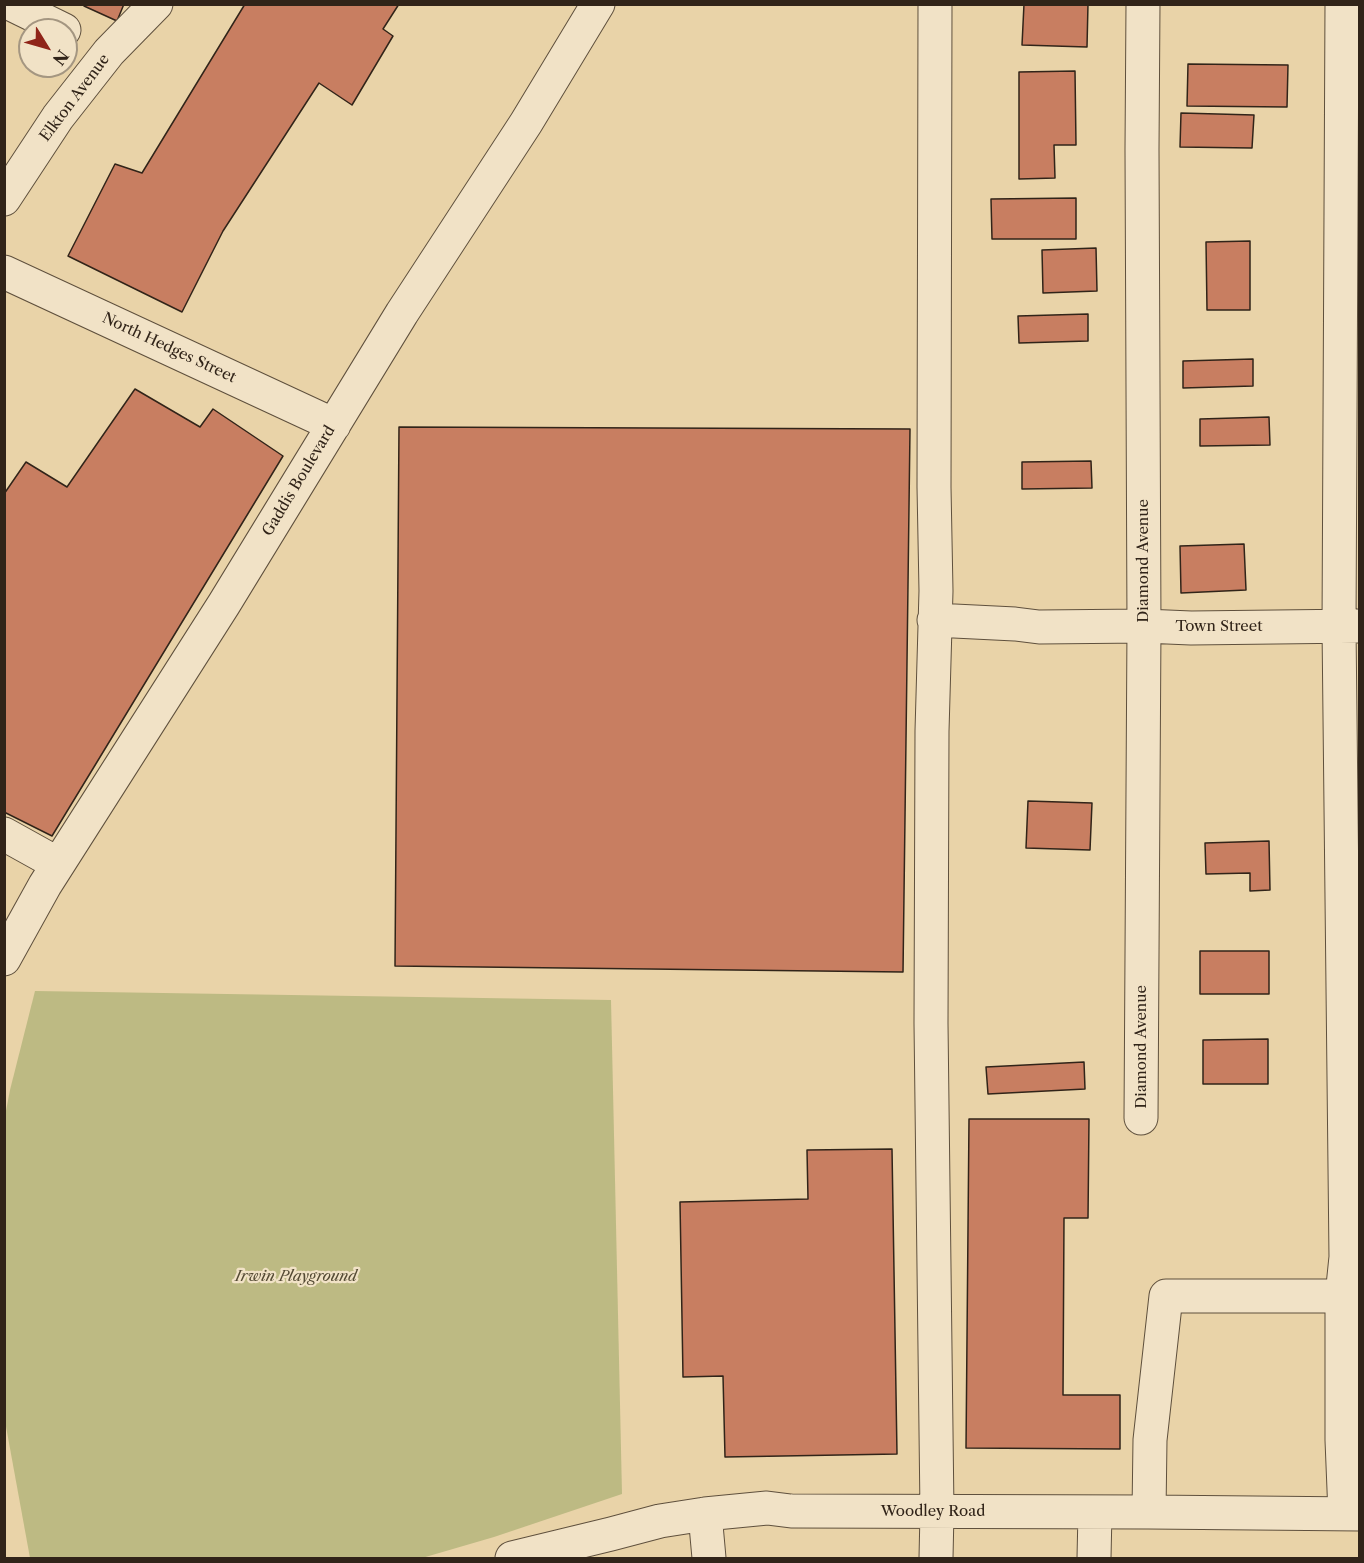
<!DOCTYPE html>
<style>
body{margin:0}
#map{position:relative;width:1364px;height:1563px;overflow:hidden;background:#e9d3a8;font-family:"Libre Caslon Text",serif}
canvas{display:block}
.frame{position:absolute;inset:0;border:6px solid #312419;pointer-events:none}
.north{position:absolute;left:18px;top:18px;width:60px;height:60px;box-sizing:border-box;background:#f1e2c6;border:2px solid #a49681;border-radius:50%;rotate:127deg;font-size:16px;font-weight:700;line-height:24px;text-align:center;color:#312419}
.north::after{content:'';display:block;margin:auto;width:21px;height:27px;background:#8f2418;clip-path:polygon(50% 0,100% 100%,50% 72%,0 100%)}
</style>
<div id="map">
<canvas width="1364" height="1563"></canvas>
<div class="frame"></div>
<div class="north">N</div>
</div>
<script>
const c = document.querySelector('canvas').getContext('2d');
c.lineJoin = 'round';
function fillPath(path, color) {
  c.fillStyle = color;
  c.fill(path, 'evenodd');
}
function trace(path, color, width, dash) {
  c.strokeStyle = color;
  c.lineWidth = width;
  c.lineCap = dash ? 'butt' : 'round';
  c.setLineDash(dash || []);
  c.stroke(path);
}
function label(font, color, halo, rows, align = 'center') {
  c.font = font + ' "Libre Caslon Text",serif';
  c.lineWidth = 4.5;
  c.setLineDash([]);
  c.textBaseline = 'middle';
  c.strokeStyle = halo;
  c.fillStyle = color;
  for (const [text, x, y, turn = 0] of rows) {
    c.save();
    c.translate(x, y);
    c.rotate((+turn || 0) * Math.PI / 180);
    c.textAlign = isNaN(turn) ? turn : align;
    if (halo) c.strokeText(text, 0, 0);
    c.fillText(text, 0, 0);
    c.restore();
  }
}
const green = new Path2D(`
 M35,991L611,1000L622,1494L494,1537L422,1558H30L5,1421L4,1121L10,1090Z`);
const building = new Path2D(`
 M85,4H124L117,21L84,6Z
 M245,4H399L383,29L393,36L352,105L319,83L223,231L182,312L68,256L115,164L142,173Z
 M1024,4H1088L1087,47L1022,45Z
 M1188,64L1288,65L1287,107L1187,106Z
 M1075,71L1076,145H1054L1055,178L1019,179V72Z
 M1181,113L1254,115L1252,148L1180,147Z
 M1076,198V239H992L991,199Z
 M1250,241V310H1207L1206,242Z
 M1096,248L1097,291L1043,293L1042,250Z
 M1088,314V341L1019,343L1018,316Z
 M1253,359V386L1183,388V361Z
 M135,389L200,427L213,409L283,456L52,836L4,812V494L26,462L67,487Z
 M1269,417L1270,445L1200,446V419Z
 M399,427L910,429L903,972L395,966Z
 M1091,461L1092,488L1022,489V462Z
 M1244,544L1246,590L1181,593L1180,546Z
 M1028,801L1092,803L1090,850L1026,848Z
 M1269,841L1270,890L1250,891V873L1206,874L1205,843Z
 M1200,951H1269V994H1200Z
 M1268,1039V1084H1203V1040Z
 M1084,1062L1085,1089L988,1094L986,1067Z
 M969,1119H1089L1088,1218H1064L1063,1395H1120V1449L966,1448Z
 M892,1149L897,1454L725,1457L723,1376L683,1377L680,1202L808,1199L807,1150Z`);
const minor = new Path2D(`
 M11,4L64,30
 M935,4L934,487L936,591L932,731L931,1023L937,1512L936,1558
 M1342,4L1339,627L1346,1257L1342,1296V1440L1345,1514
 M4,199L58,117L109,52L156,4
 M4,272L334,425
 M934,620L1015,624L1039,627L1144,626L1191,628L1360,626
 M4,834L58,864
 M4,959L45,885L224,604L402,313L526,123L598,4
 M1141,1118L1144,626L1142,149L1143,4
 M1149,1512L1150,1440L1166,1296H1360
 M705,1514L709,1558
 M512,1558L611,1534L660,1521L705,1514L767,1508L791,1511L1149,1512L1360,1514
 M1094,1558L1095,1512`);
const streetNames = [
 ["Elkton Avenue",75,98,-53],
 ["North Hedges Street",169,348,25],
 ["Gaddis Boulevard",299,481,-59],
 ["Diamond Avenue",1144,561,-90],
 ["Town Street",1219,627],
 ["Diamond Avenue",1142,1047,-90],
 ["Woodley Road",933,1512]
];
const parkNames = [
 ["Irwin Playground",296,1277]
];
fillPath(green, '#bdba83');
fillPath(building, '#c87e61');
trace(building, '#312419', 1.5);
trace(minor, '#5f503d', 35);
trace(minor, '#f1e2c6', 33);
label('15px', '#312419', '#f1e2c6', streetNames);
label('italic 15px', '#544a34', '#f1e2c6', parkNames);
</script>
